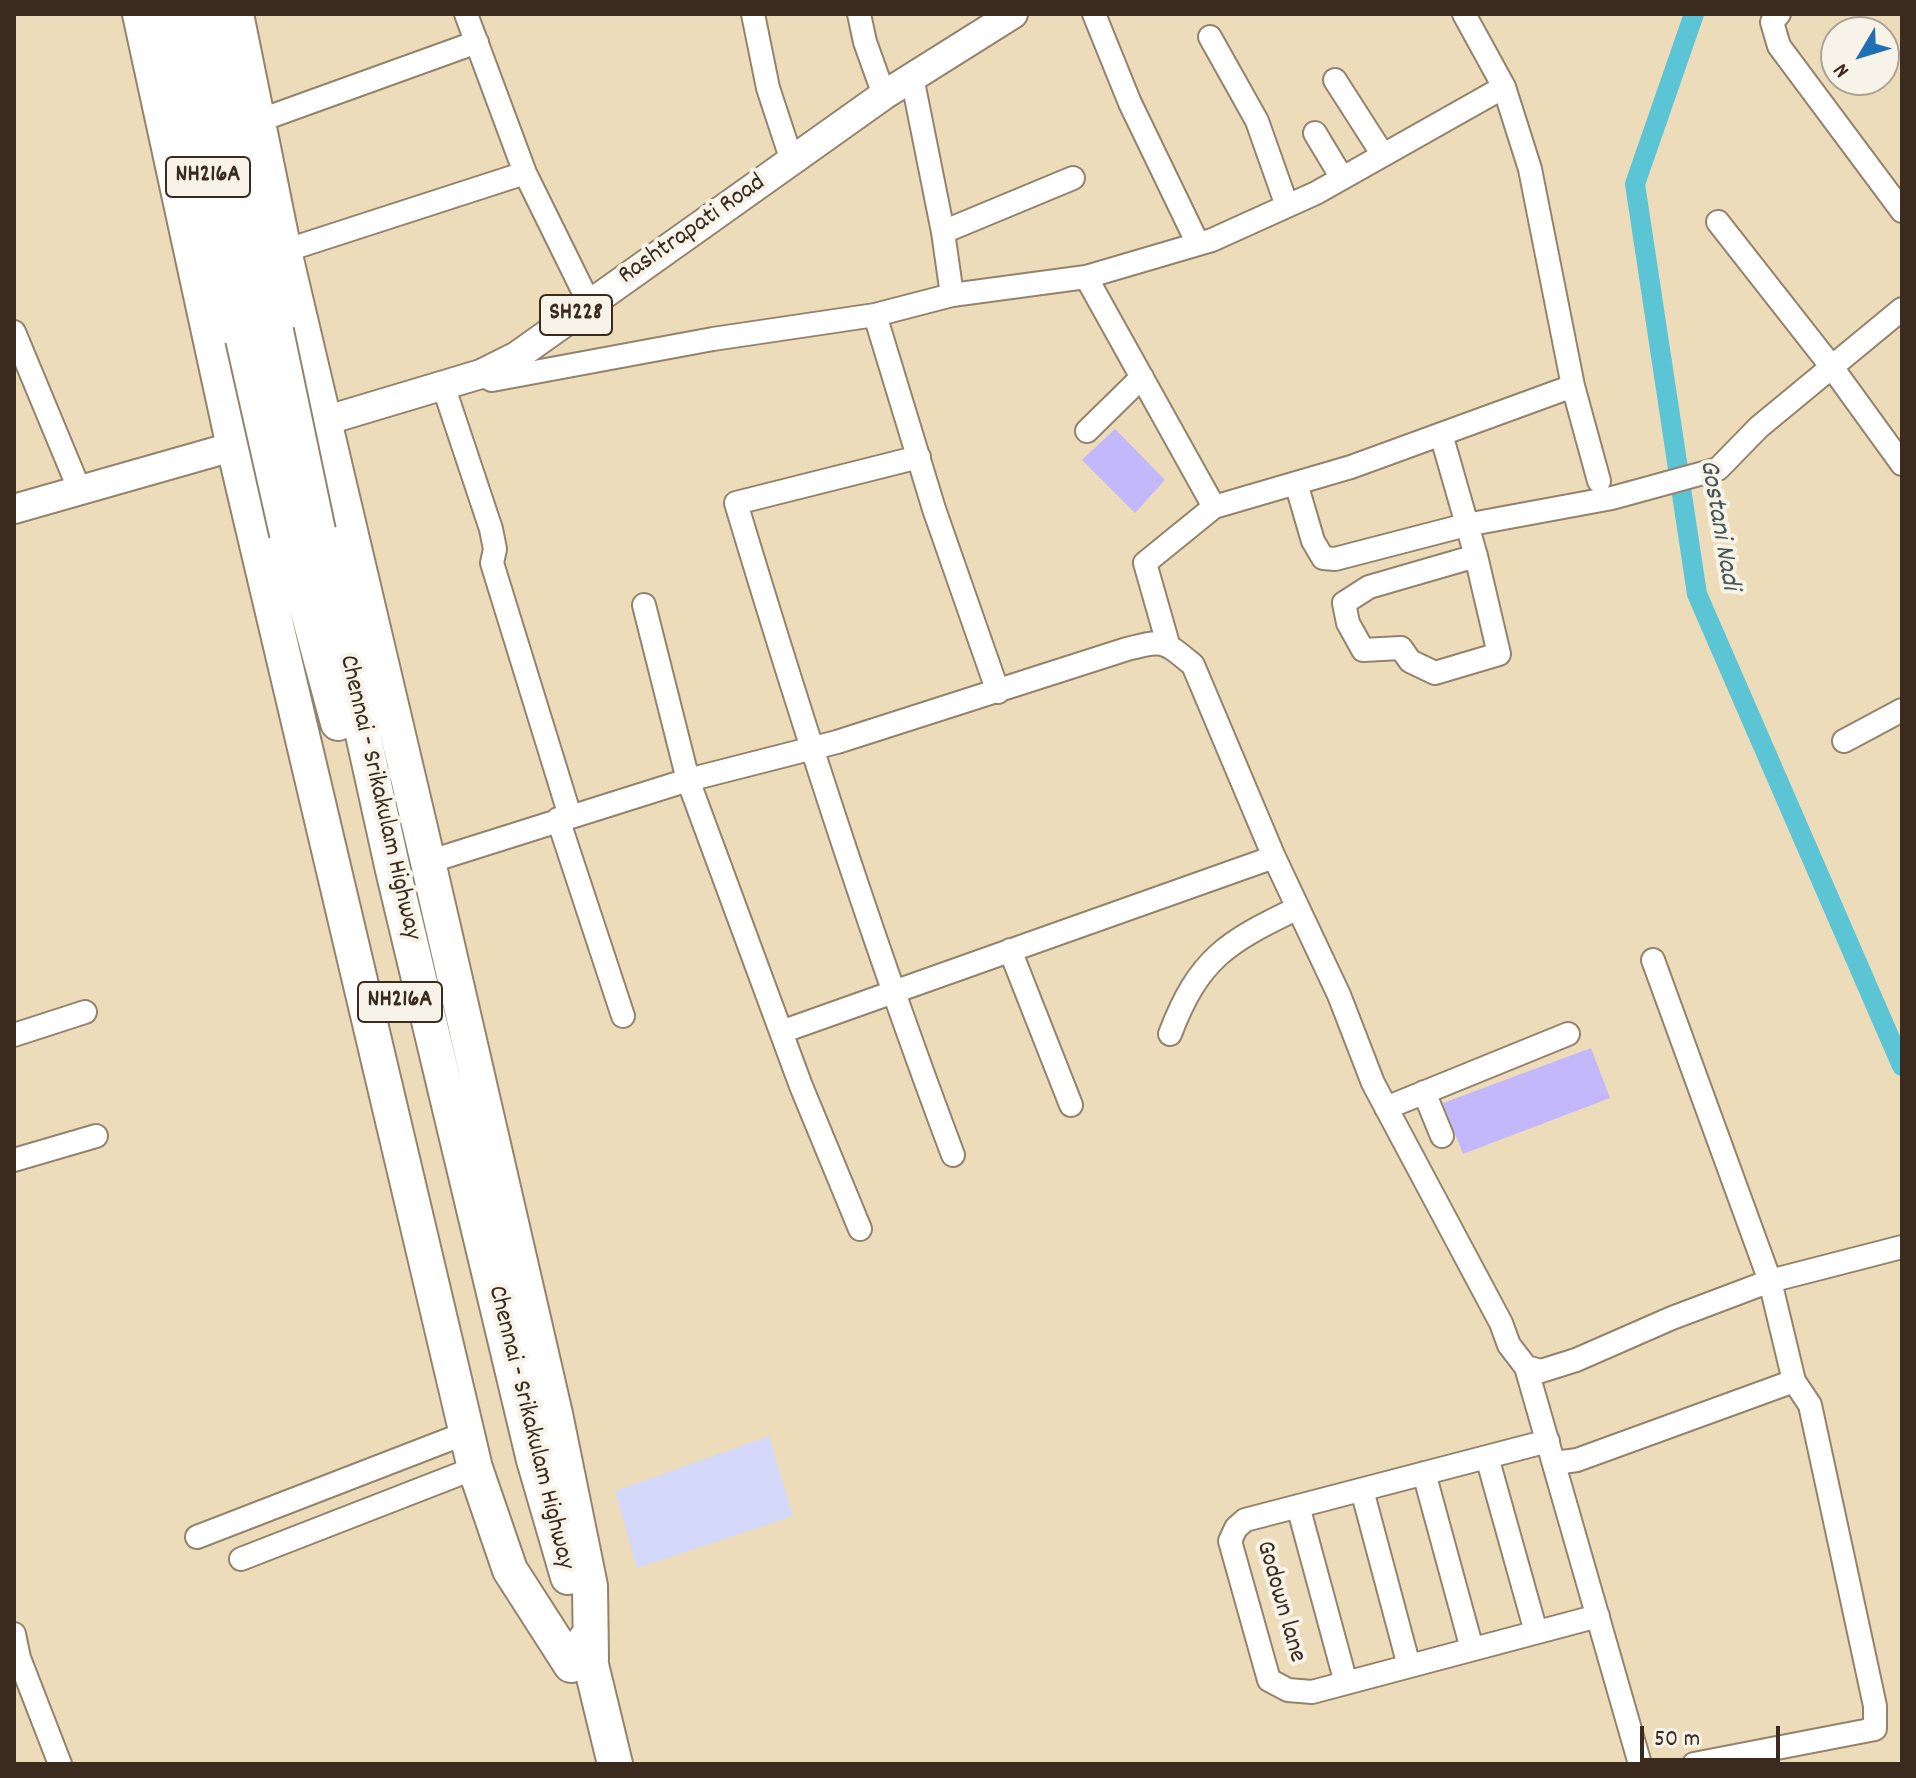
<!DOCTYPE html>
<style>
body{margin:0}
#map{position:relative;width:1916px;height:1778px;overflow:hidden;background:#eddcb9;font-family:Dekko,sans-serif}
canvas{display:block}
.frame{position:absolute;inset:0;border:16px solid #3b2a1e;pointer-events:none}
.north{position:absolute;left:1820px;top:16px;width:80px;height:80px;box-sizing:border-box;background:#f7f3e8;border:2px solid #aca397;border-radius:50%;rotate:232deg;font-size:22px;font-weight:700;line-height:32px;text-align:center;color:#3b2a1e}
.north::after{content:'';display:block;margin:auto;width:28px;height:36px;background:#1f6fb2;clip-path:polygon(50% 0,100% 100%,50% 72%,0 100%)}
.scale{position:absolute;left:1640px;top:1726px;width:140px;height:36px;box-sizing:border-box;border:4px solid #3b2a1e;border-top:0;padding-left:10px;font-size:24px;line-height:28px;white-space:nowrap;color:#3b2a1e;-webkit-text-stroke:6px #f7f3e8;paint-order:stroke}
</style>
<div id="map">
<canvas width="1916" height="1778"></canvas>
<div class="frame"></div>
<div class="north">N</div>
<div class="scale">50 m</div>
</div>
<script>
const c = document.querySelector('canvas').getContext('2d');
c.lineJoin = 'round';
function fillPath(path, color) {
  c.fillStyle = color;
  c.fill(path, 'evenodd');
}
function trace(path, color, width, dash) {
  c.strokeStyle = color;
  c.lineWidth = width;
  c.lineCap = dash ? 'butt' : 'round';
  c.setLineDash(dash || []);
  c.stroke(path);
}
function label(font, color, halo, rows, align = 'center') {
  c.font = font + ' Dekko,sans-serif';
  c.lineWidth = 8;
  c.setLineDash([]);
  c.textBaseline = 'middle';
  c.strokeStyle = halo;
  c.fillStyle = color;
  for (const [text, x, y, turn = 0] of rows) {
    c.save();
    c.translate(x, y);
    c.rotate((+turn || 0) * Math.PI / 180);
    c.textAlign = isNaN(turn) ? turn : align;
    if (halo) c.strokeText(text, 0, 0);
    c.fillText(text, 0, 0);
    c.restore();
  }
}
const built = new Path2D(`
 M769,1436L793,1516L637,1568L615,1491Z`);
const canal = new Path2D(`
 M1694,14L1635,184L1697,594L1902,1066`);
const building = new Path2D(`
 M1115,429L1165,480L1135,513L1082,460Z
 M1591,1048L1610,1098L1463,1154L1443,1103Z`);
const minor = new Path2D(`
 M466,14L525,173L590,305
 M753,14L768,88L792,161
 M859,14L865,42L884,95
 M1094,14L1130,103L1198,244
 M1464,14L1504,87L1530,169L1573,386L1599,481
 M1779,14L1772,22L1779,46L1902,211
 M1210,37L1257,121L1287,206
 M912,77L943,232L952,295
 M1335,80L1383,155
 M258,121L477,42
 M1315,133L1342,178
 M1718,222L1831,366L1902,464
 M943,232L1073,178
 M284,251L525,173
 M1086,277L1214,507
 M875,315L934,509L998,692
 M14,332L80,491
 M481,374L492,380L713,339L875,315L952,295L1086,277L1212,240L1316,193L1504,87
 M443,385L491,529L495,549L492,563L570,816
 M1087,431L1142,377
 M1441,434L1476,556L1499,654L1435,673L1410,661L1401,648L1363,650L1348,623L1344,603L1369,587L1476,556
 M919,457L736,503C802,723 872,940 953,1155
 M1296,483L1313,541L1323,558L1335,559L1466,525L1612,498L1718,469L1759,427L1902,309
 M644,605L688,780L801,1086L860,1229
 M1168,644L1145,563L1214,507L1351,467L1573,386
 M1844,741L1902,710
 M558,819L623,1016
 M428,862L688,780L837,742L1127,649C1164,639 1164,641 1193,665L1274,857L1339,995L1373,1083L1501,1323L1509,1345L1526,1367L1541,1371L1576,1360L1672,1318L1770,1281L1902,1247
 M1010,950L1071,1105
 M1653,960L1770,1281L1794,1381L1810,1405L1875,1706V1729L1694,1764
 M781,1032L1274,857
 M1170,1034C1199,958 1227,942 1298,908
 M14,1035L85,1012
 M1424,1092L1442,1136
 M1386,1108L1568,1034
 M14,1160L96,1136
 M1526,1367L1640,1764
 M1548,1441L1245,1520L1236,1528L1230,1541L1269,1680L1288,1690L1312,1692L1598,1616
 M1487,1457L1536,1632
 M1555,1463L1577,1460L1794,1381
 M1424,1473L1472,1649
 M1362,1490L1409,1666
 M1298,1506L1346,1683
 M197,1537L466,1433
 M241,1559L475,1468
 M14,1634L19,1658L60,1764`);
const major = new Path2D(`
 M304,427L481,374L517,356L884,95L1013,14
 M14,509L253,441`);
const highway = new Path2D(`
 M140,14L234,447L475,1468L510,1570L571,1665
 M173,14L243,339
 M203,14L276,331
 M236,14L284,251L428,862L555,1414L590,1586L591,1659
 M318,531L393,870L534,1460L568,1577
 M287,534L338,723
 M585,1640L615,1764`);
const highwayBridge = new Path2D(`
 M276,331L318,531
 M243,339L287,534`);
const shields = [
 [208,177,84],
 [576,315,72],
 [400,1002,84]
];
const shieldNames = [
 ["NH216A",208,177],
 ["SH228",576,315],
 ["NH216A",400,1002]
];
const streetNames = [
 ["Rashtrapati Road",693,231,-35],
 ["Chennai - Srikakulam Highway",378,798,77],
 ["Chennai - Srikakulam Highway",529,1428,76],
 ["Godown lane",1279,1602,74]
];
const waterNames = [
 ["Gostani Nadi",1717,525,80]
];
fillPath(built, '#d4d8f9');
trace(canal, '#5bc5d6', 20);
fillPath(building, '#c3b8fb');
trace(minor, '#94836c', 26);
trace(major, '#94836c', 32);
trace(highway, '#94836c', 38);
trace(minor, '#fff', 22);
trace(major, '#fff', 28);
trace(highway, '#fff', 34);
trace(highwayBridge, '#94836c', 38, []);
trace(highwayBridge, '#fff', 34);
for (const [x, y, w] of shields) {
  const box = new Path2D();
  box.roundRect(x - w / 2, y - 20, w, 40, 6);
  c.fillStyle = '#f7f3e8';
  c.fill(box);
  trace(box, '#3b2a1e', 2);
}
label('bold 24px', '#3b2a1e', null, shieldNames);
label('26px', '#3b2a1e', '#f7f3e8', streetNames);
label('italic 28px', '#455855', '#f7f3e8', waterNames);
</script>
